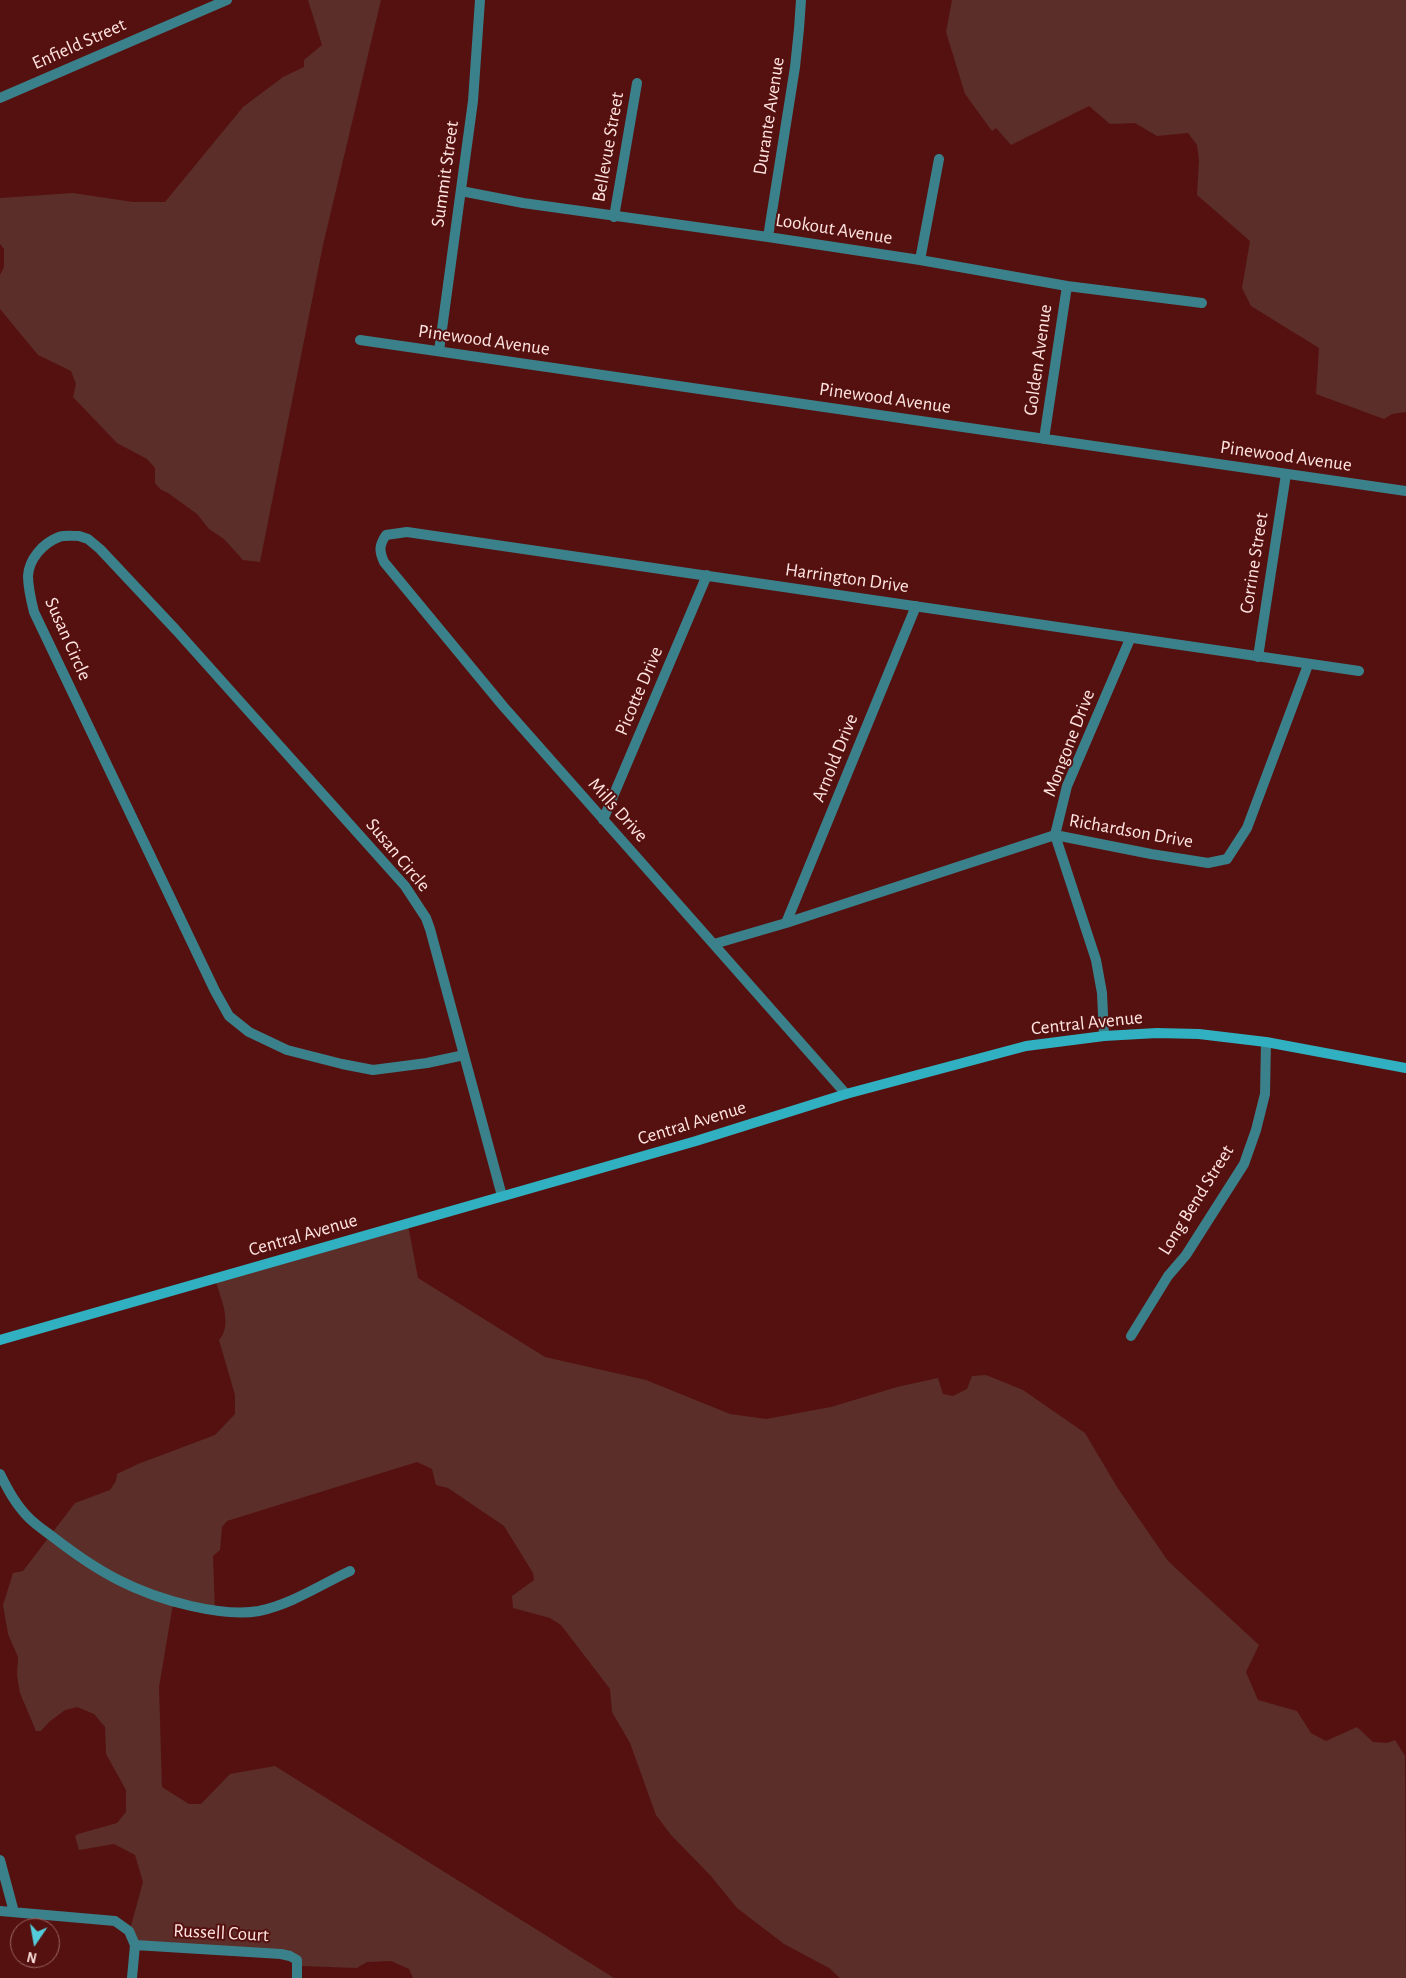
<!DOCTYPE html>
<style>
body{margin:0}
#map{position:relative;width:1406px;height:1978px;overflow:hidden;background:#55110f;font-family:"Alegreya Sans",sans-serif}
canvas{display:block}
.north{position:absolute;left:10px;top:1918px;width:50px;height:50px;box-sizing:border-box;background:#55110f;border:1px solid #996563;border-radius:50%;rotate:192deg;font-size:14px;font-weight:700;line-height:20px;text-align:center;color:#ffe4e1}
.north::after{content:'';display:block;margin:auto;width:18px;height:22px;background:#53cbda;clip-path:polygon(50% 0,100% 100%,50% 72%,0 100%)}
</style>
<div id="map">
<canvas width="1406" height="1978"></canvas>
<div class="north">N</div>
</div>
<script>
const c = document.querySelector('canvas').getContext('2d');
c.lineJoin = 'round';
function fillPath(path, color) {
  c.fillStyle = color;
  c.fill(path, 'evenodd');
}
function trace(path, color, width, dash) {
  c.strokeStyle = color;
  c.lineWidth = width;
  c.lineCap = dash ? 'butt' : 'round';
  c.setLineDash(dash || []);
  c.stroke(path);
}
function label(font, color, halo, rows, align = 'center') {
  c.font = font + ' "Alegreya Sans",sans-serif';
  c.lineWidth = 4;
  c.setLineDash([]);
  c.textBaseline = 'middle';
  c.strokeStyle = halo;
  c.fillStyle = color;
  for (const [text, x, y, turn = 0] of rows) {
    c.save();
    c.translate(x, y);
    c.rotate((+turn || 0) * Math.PI / 180);
    c.textAlign = isNaN(turn) ? turn : align;
    if (halo) c.strokeText(text, 0, 0);
    c.fillText(text, 0, 0);
    c.restore();
  }
}
const green = new Path2D(`
 M308,0H381L323,245L260,562L243,560L224,539L209,529L197,514L168,493L160,489L155,483V468L147,459L117,443L73,397L76,384L71,371L38,355L0,309V275L4,267V249L0,244V198L73,193L133,202H165L243,107L283,77L304,67V60L322,45Z
 M952,0H1406V412L1392,414L1384,419L1316,394L1319,348L1251,306L1242,288L1250,241L1197,195L1199,160L1197,145L1188,133L1157,136L1135,123L1110,124L1089,106L1011,145L996,128L992,131L965,94L946,32Z
 M408,1225L418,1278L545,1357L646,1380L730,1414L766,1419L831,1407L897,1387L938,1378L943,1394L953,1396L967,1389L972,1376L986,1375L1023,1390L1085,1433L1117,1487L1168,1561L1259,1645L1246,1672L1258,1700L1297,1711L1311,1733L1326,1741L1357,1727L1373,1742L1387,1743L1395,1740L1405,1756L1406,1978H840L829,1968L784,1944L737,1908L710,1875L671,1835L656,1815L630,1743L612,1712L610,1689L561,1625L550,1618L513,1608L512,1596L534,1580L533,1573L504,1526L448,1488L436,1485L432,1469L417,1462L227,1521L222,1527L220,1550L213,1556L215,1611L173,1604L159,1687L162,1787L189,1804H201L230,1774L275,1766L614,1978H413L409,1969L391,1961L367,1962L357,1968L300,1966L289,1957L134,1947L129,1933L143,1882L135,1855L114,1844L79,1850L75,1836L78,1834L117,1823L126,1812V1790L106,1754L105,1727L94,1714L77,1707L65,1710L49,1722L41,1731H36L20,1693L17,1675L18,1657L8,1634L3,1605L13,1573L23,1571L75,1503L110,1490L116,1481L117,1474L138,1464L215,1435L235,1414V1395L219,1340C233,1325 221,1299 216,1282Z`);
const service = new Path2D(`
 M0,1474C8,1490 16,1505 29,1518C36,1525 45,1531 53,1537C98,1572 135,1593 191,1606C213,1611 237,1615 259,1611C292,1604 320,1585 350,1571`);
const minor = new Path2D(`
 M0,98L227,0
 M461,191L523,203L768,237L920,260L1067,286L1202,303
 M614,217L637,83
 M768,237L795,67L799,29L801,0
 M920,260L939,159
 M360,340L1406,491
 M439,351L473,101L480,0
 M1044,439L1067,286
 M79,536L88,539L100,549L176,630L405,886L426,918L430,929L464,1055L427,1063L373,1070L342,1064L287,1050L249,1032L229,1016L215,991L34,612C31,600 28,588 28,576C29,559 43,543 59,537C65,535 72,536 79,536Z
 M1258,657L1286,474
 M603,820L707,575
 M786,923L916,606
 M714,944L786,923L1055,835L1151,854L1208,863L1227,859L1247,828L1308,665
 M1104,1036L1102,993L1096,960L1055,835L1067,786L1130,639
 M464,1055L502,1196
 M846,1094L503,706L384,562C379,551 379,545 386,535L407,532L1359,671
 M1131,1336L1168,1276L1186,1255L1244,1164L1256,1130L1265,1094L1266,1042
 M0,1860L14,1912
 M0,1911L115,1921L129,1931L135,1945
 M135,1945L281,1954L290,1956L297,1960V1978
 M132,1978L135,1945`);
const secondary = new Path2D(`
 M0,1340L696,1141L846,1094L1026,1046L1104,1036L1157,1033L1199,1034L1266,1042L1406,1068`);
const streetNames = [
 ["Enfield Street",79,44,-24],
 ["Durante Avenue",769,116,-81],
 ["Bellevue Street",608,147,-80],
 ["Summit Street",445,174,-82],
 ["Lookout Avenue",834,229,9],
 ["Pinewood Avenue",484,340,8],
 ["Golden Avenue",1038,360,-82],
 ["Pinewood Avenue",885,398,8],
 ["Pinewood Avenue",1286,456,8],
 ["Corrine Street",1254,563,-81],
 ["Harrington Drive",847,578,8],
 ["Susan Circle",68,639,66],
 ["Picotte Drive",639,691,-67],
 ["Mongone Drive",1069,743,-69],
 ["Arnold Drive",835,758,-68],
 ["Mills Drive",618,810,48],
 ["Richardson Drive",1131,831,10],
 ["Susan Circle",398,855,50],
 ["Central Avenue",1087,1023,-6],
 ["Central Avenue",692,1123,-17],
 ["Long Bend Street",1196,1200,-58],
 ["Central Avenue",303,1235,-16],
 ["Russell Court",221,1933,3]
];
fillPath(green, '#5b2e29');
trace(service, '#3b818b', 10);
trace(minor, '#3b818b', 10);
trace(secondary, '#30b0c0', 10);
label('19px', '#ffe4e1', '#55110f', streetNames);
</script>
